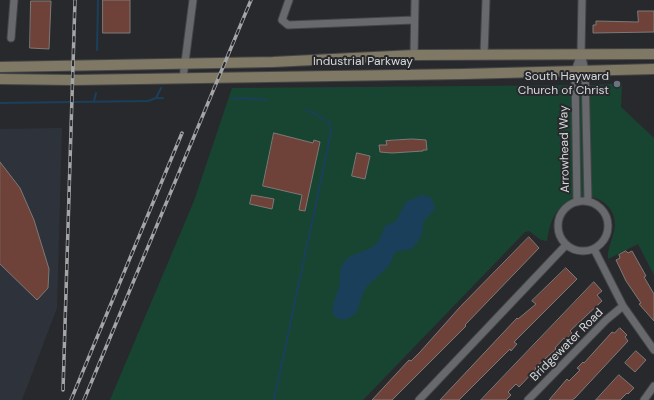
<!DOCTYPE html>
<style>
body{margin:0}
canvas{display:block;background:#28292c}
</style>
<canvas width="654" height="400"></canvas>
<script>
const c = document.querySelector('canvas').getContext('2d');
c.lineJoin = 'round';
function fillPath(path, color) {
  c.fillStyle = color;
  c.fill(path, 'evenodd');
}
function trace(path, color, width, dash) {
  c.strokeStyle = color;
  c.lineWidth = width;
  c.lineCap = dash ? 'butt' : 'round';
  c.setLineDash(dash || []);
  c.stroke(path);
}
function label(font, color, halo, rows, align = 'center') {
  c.font = font + ' "DM Sans",sans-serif';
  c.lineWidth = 4;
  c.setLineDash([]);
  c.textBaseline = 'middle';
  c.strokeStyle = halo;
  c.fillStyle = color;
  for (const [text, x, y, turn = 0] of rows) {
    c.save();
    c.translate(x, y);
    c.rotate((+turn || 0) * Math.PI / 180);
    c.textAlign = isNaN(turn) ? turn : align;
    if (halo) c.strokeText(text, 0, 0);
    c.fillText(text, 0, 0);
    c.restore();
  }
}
const built = new Path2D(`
 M62,128L57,308L22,400H0V129Z`);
const green = new Path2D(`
 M622,83L621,107L654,138V275L638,244L608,259C607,244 618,233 614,217C609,197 580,189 565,203C553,212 549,226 547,241L541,240L529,231L525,232L363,400H110L194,201L232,88L595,85Z`);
const water = new Path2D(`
 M422,195L432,198L435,209L423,222L422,234L417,243L411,249L395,252L389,266L365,288L356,313L347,319C323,322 336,298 339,287C341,278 338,268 345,261C353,251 369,253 377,243C381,238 382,232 385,226L396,221L406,202Z`);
const stream = new Path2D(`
 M97,50L98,0
 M157,98H163
 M232,99L243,98L266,100
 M94,101L96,93
 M0,103L148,101L156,98L161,88
 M274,400L331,133L329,122L306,109`);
const building = new Path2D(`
 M103,0H130V33H103Z
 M31,1H51L49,49L30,48Z
 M638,11H654V32L593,33V25H596V21L638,22Z
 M274,133L313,143L314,140L320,142L305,211L299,210L302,195L263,186Z
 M412,139L426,140L427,150H423V151L392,153L380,152L379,145H387L386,141Z
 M357,153L370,156L365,179L352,176Z
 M0,162L20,188L34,220L49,269L48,288L37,300L0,264Z
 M252,195L274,199L272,209L250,204Z
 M529,237L539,248L465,325L466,326L392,400H372L409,360L411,361L420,352L460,307Z
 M626,251L628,253L632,251L646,276L644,277L654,294V321L639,304L641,303L626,281L616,260L620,258L619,255Z
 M566,268L577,279L514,342L517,344L511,351L510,349L459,400H440L517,318L518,319L536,304L532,301Z
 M594,282L602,291L597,295L602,301L570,331L572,333L566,340L564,338L555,348L556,349L535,368L536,369L519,387L516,384L508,392L511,395L506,400H481Z
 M620,328L627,335L625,337L628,341L575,398L572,400H549L567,379L569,381L580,370L577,368L583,362L584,363L612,332L614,333Z
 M636,351L646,360L635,372L625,363Z
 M619,375L634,388L628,394L627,393L620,400H596Z`);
const minor = new Path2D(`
 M289,0L282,20L288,25L414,20
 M582,0L581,54L585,70L588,201
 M11,38L14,0
 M414,55L415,0
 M484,55L486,0
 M183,78L193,0
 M558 226a25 25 0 1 1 50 0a25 25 0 1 1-50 0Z
 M577,202L575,71L581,54
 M594,249L623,306L654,350
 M419,400L566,245
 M528,400L606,320L623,306
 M644,400L654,386`);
const secondary = new Path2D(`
 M0,67L273,62L414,55L654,54
 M0,79L73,80L463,74L654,69`);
const rail = new Path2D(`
 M63,390L75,0
 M71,400L182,133
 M84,400L251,0`);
const markers = [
 [617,84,4,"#6b7280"]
];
const streetNames = [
 ["Industrial Parkway",363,62],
 ["Arrowhead Way",565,149,-91],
 ["Bridgewater Road",567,345,-45]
];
const poiNames = [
 ["South Hayward",609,77],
 ["Church of Christ",609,91]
];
fillPath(built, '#2e323a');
fillPath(green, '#184531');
fillPath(water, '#1a3f5b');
trace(stream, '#1a3f5b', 2);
fillPath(building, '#6e4238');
trace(building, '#7d7978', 1);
trace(minor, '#444547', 9);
trace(secondary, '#444547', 12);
trace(minor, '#68696c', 7);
trace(secondary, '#7e7864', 10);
trace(rail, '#a4a5a7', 3.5);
trace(rail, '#28292c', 2, [6]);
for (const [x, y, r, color] of markers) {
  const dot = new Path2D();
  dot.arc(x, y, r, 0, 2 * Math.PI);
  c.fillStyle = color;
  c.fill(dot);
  trace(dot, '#28292c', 1.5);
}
label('12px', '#d7d8da', '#28292c', streetNames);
label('12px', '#d7d8da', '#28292c', poiNames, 'right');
</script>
